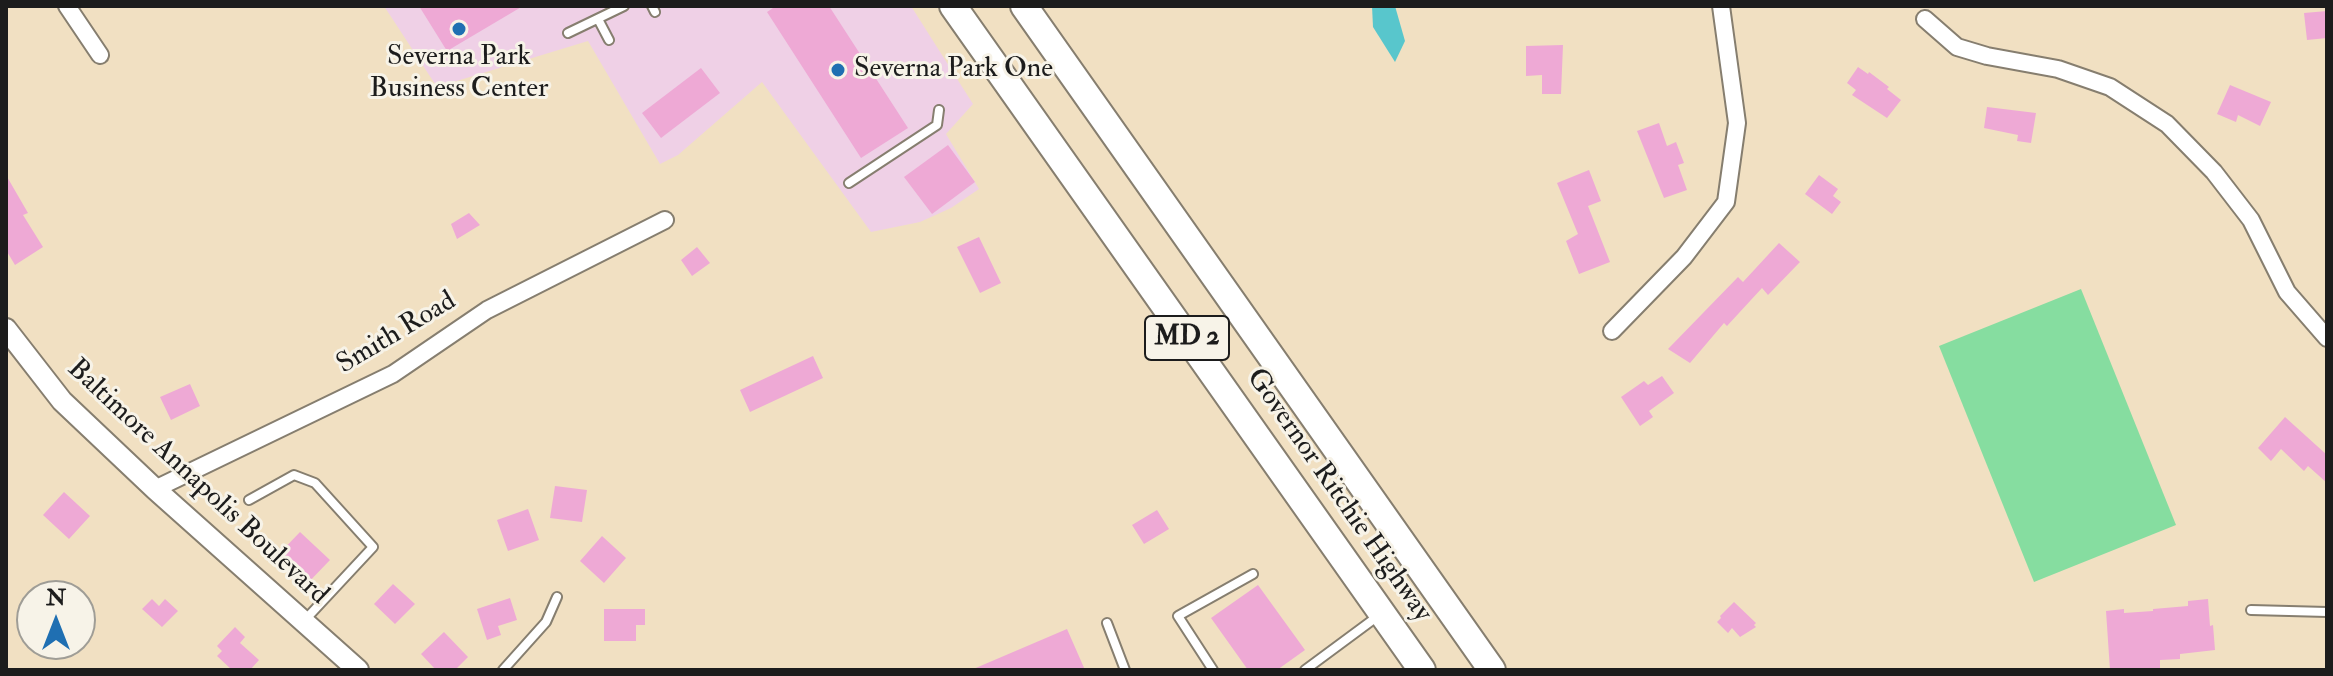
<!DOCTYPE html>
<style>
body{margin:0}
#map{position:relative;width:2333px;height:676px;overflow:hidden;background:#f1e0c2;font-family:"IM FELL Double Pica",serif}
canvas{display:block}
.frame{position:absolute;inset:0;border:8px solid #1c1c1c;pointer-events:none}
.north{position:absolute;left:16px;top:580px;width:80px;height:80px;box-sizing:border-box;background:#f7f3e8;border:2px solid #9f9d96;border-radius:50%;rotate:0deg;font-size:22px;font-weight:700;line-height:32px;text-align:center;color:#1c1c1c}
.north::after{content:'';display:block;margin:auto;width:28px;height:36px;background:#1f6fb2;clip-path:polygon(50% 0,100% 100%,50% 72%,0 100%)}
</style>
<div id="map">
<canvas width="2333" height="676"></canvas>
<div class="frame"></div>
<div class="north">N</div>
</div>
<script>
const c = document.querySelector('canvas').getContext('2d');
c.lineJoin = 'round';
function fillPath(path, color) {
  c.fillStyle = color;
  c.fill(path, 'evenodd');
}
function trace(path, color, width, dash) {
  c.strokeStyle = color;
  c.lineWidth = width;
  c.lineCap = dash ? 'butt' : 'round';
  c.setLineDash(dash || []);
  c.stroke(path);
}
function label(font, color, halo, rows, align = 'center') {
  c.font = font + ' "IM FELL Double Pica",serif';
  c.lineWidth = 6;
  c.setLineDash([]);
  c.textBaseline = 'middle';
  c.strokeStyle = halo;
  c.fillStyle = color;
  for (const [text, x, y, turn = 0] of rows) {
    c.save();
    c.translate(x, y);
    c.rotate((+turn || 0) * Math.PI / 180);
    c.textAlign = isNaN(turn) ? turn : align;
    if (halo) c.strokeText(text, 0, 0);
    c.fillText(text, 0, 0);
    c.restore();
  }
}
const built = new Path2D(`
 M384,6H911L973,104L946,134L979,189L951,208L920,222L871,232L762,82L678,155L660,164L588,41L437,87Z`);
const green = new Path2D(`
 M2081,289L2176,525L2034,582L1939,346Z`);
const water = new Path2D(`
 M1372,6H1395L1405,41L1395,62L1373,27Z`);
const building = new Path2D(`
 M419,6H523L447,51Z
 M776,6H829L908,128L861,158L767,12Z
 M2327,11V38L2307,40L2304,13Z
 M1563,45L1561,94H1542V75L1526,76V46Z
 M1858,67L1868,74L1869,72L1889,87L1887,89L1901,100L1887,118L1852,95L1856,90L1847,83Z
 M701,68L720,93L661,138L642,113Z
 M2230,85L2271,102L2260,126L2238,115L2236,122L2217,114Z
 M1987,107L2036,113L2031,143L2017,141L2018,135L1984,128Z
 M1659,123L1667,146L1676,142L1684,163L1678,165L1687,190L1664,198L1637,131Z
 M948,145L975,182L932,214L904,177Z
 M1589,170L1601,201L1588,206L1610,262L1579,274L1566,241L1578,234L1557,183Z
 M6,175L28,213L23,215L43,247L15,265L6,250Z
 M1819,175L1838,189L1833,196L1841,202L1832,214L1805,194Z
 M469,213L480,225L457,239L451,224Z
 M979,237L1001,283L980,293L957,247Z
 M1779,243L1800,262L1768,295L1762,288L1727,326L1724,323L1690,363L1668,349L1738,277L1743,282Z
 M697,247L710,263L692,276L681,260Z
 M813,356L823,378L750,412L740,390Z
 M1662,376L1674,393L1649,411L1653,417L1640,426L1621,397L1644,381L1648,385Z
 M190,384L200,406L171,420L160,397Z
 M2285,417L2327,455V483L2308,466L2304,471L2281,449L2271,461L2258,448Z
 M555,486L587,490L582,522L550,518Z
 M64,492L90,516L69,539L43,515Z
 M528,509L539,540L508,551L497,520Z
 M1157,510L1169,529L1144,544L1132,525Z
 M300,532L330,560L304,587L274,559Z
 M602,536L626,558L604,583L580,561Z
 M393,584L415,604L395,624L374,604Z
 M1258,585L1305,650L1277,670H1248L1211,618Z
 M510,598L517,620L498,626L501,635L487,640L477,609Z
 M152,599L159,606L165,599L178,611L162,627L142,609Z
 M2208,599L2210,626L2213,625L2215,650L2180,654V659L2160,660V670H2110L2106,611L2124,609V613L2153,611V609L2188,606V601Z
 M1734,602L1756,623L1754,625L1756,627L1740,637L1732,628L1728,633L1717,622L1721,618L1720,616Z
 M604,609H645V625H636V641H604Z
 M235,627L245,637L240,643L259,660L250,670H232L217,656L222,651L217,646Z
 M1067,629L1085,670H971Z
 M444,632L468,657L455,670H436L421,654Z`);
const service = new Path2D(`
 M652,6L655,12
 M598,19L609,40
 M568,33L624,6
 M849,183L937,125L939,110
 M249,500L294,475L315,483L373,547L304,621
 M2251,610L2327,612
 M1107,623L1125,670
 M503,670L546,622L557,597
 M1213,670L1178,616L1253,574
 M1305,670L1378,616`);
const minor = new Path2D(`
 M67,6L100,55
 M1925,19L1957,47L1987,56L2058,69L2110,87L2167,124L2214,172L2251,220L2287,292L2327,338
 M1612,331L1684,257L1726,202L1737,123L1721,6
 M155,489L393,374L487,310L665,220`);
const tertiary = new Path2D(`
 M6,329L62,401L155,489L358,670`);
const trunk = new Path2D(`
 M953,6L1422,670
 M1024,6L1492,670`);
const markers = [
 [459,29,8,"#1f6fb2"],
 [838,70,8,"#1f6fb2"]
];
const shields = [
 [1187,338,84]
];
const shieldNames = [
 ["MD 2",1187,338]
];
const poiNames = [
 ["Severna Park",459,58],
 ["Business Center",459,90],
 ["Severna Park One",854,70,"left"]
];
const streetNames = [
 ["Smith Road",397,334,-31],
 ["Baltimore Annapolis Boulevard",197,483,43],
 ["Governor Ritchie Highway",1338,496,55]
];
fillPath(built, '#efd0e6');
fillPath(green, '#86dda0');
fillPath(water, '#58c6cc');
fillPath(building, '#eea9d5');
trace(service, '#867e6f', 12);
trace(minor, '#867e6f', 20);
trace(tertiary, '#867e6f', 24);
trace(trunk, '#867e6f', 30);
trace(service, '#fff', 8);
trace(minor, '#fff', 16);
trace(tertiary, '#fff', 20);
trace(trunk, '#fff', 26);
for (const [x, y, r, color] of markers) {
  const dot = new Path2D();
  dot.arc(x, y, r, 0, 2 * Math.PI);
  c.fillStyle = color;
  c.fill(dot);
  trace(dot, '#f7f3e8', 3);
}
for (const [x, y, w] of shields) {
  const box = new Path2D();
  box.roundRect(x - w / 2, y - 22, w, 44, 6);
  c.fillStyle = '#f7f3e8';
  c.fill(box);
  trace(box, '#1c1c1c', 2);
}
label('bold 26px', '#1c1c1c', null, shieldNames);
label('28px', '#1c1c1c', '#f7f3e8', poiNames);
label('28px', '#1c1c1c', '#f7f3e8', streetNames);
</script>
